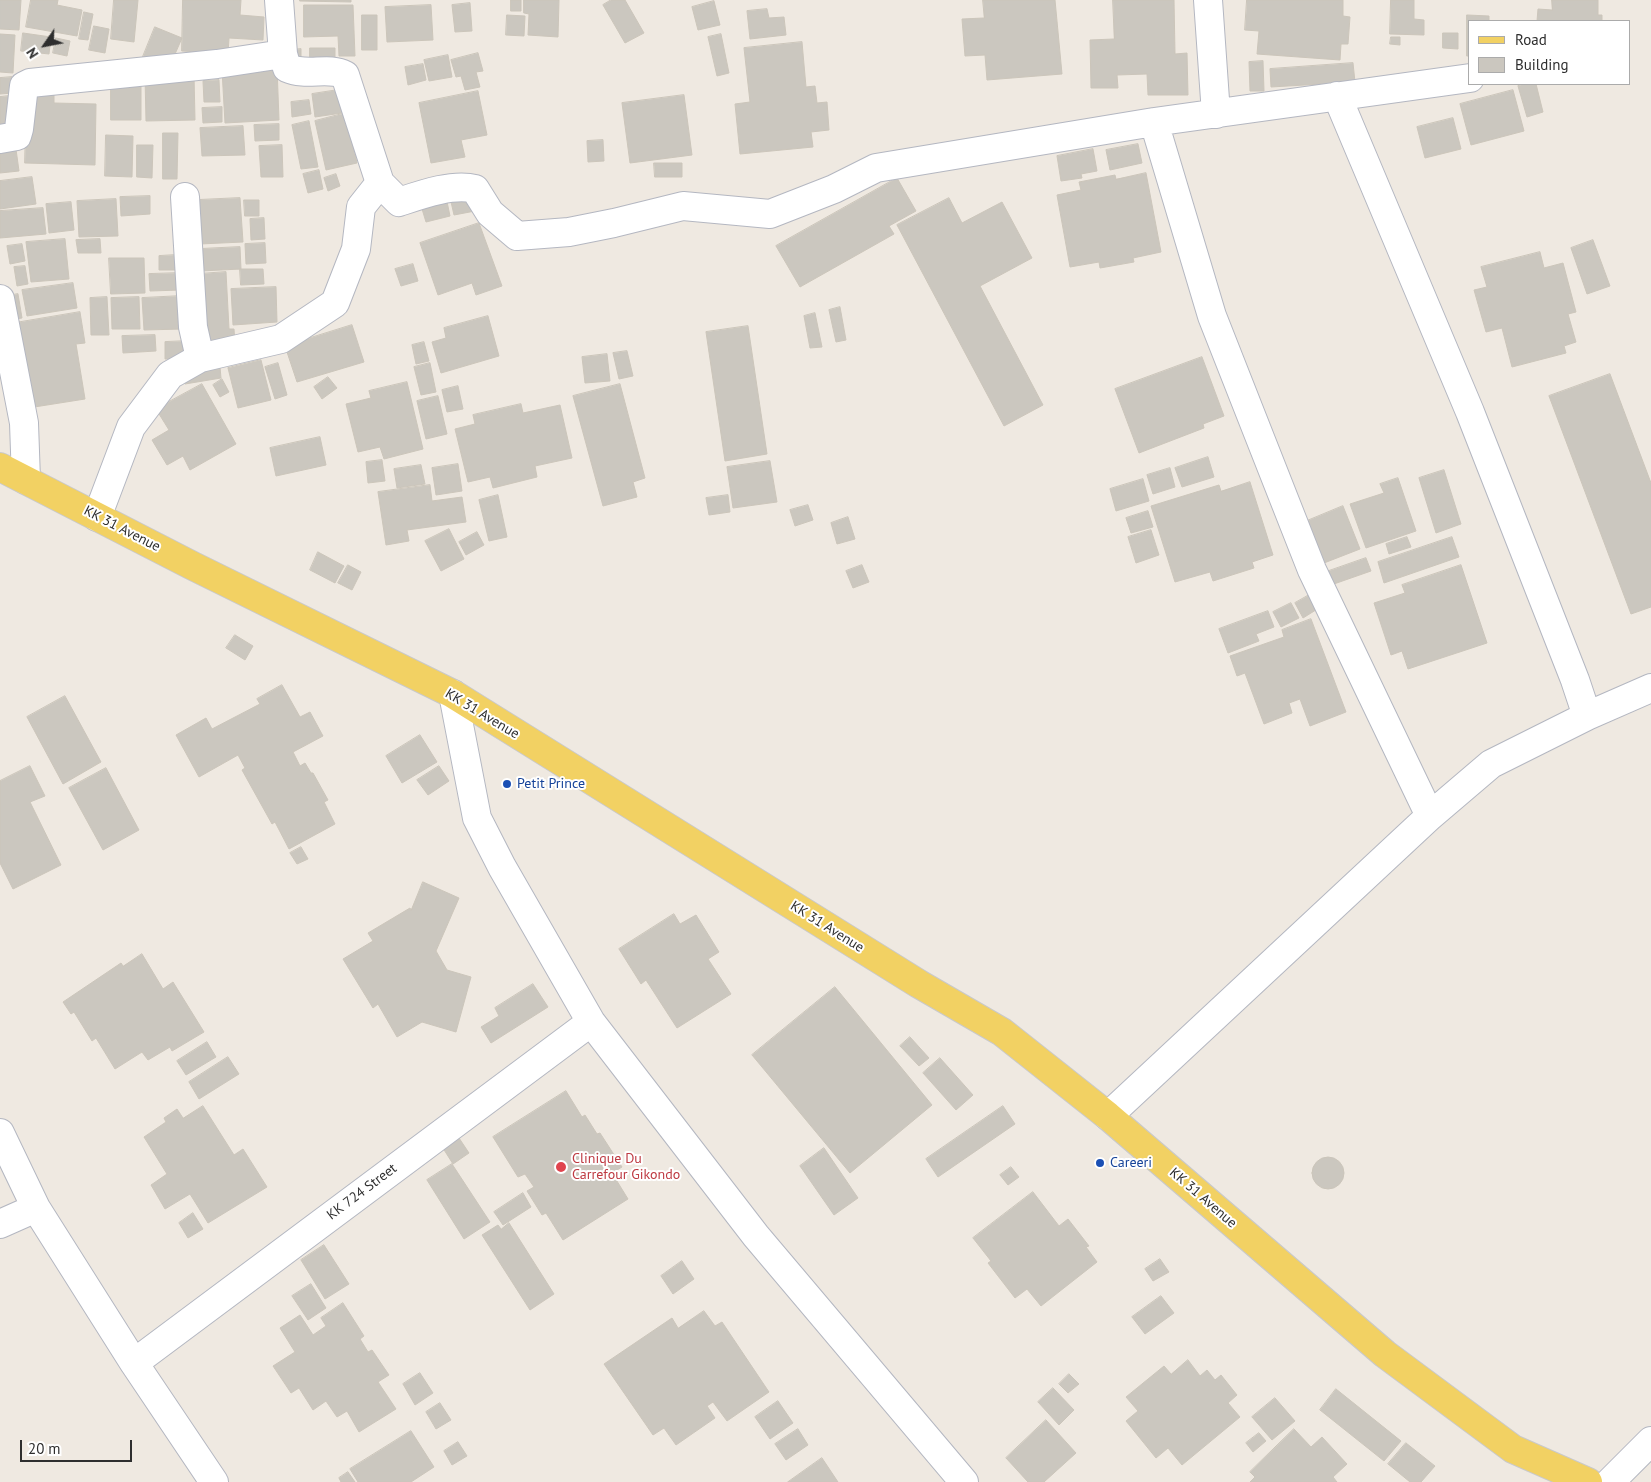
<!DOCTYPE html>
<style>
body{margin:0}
#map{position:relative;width:1651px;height:1482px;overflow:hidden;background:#efe9e1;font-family:"PT Sans",sans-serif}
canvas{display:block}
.legend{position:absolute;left:1468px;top:20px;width:162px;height:65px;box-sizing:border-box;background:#fff;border:1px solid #ababab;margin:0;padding:6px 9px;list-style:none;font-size:15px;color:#2e2e2e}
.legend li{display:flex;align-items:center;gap:10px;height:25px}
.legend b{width:25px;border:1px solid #ababab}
.north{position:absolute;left:20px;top:20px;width:50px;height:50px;-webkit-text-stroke:4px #fff;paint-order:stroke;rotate:237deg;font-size:14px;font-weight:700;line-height:20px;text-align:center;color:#2e2e2e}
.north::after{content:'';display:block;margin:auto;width:18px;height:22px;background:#2e2e2e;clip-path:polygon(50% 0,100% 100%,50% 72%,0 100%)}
.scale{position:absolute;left:20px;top:1440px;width:112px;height:22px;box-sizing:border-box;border:2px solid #2e2e2e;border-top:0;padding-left:6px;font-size:15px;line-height:18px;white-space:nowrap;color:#2e2e2e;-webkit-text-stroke:4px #fff;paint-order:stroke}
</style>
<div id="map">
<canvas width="1651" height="1482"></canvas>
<ul class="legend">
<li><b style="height:6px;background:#f2d163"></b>Road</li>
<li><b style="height:14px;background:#cbc7bf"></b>Building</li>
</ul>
<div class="north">N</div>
<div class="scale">20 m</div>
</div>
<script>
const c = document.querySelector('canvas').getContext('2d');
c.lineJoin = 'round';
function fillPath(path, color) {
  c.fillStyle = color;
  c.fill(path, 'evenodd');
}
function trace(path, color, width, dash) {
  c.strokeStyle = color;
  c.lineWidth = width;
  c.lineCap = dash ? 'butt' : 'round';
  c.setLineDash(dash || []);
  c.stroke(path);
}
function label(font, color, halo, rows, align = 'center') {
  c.font = font + ' "PT Sans",sans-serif';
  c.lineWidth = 4;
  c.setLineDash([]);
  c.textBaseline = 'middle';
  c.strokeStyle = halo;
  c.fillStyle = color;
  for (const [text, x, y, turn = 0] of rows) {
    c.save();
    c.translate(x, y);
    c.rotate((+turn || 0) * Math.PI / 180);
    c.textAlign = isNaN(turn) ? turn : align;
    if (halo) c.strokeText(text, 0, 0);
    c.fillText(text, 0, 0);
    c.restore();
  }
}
const building = new Path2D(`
 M0,0H21L19,30L0,29Z
 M31,0H58L57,5L82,10L77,36L26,27Z
 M114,0H138L134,42L111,39Z
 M183,0H241L240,15L264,17L263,40L229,38L228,54L182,51Z
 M300,0H351V2L300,1Z
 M511,0H521V11H511Z
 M524,0H559L558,37L528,35L529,14L524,13Z
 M611,0H625L644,33L625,43L603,5Z
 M983,0H1055L1062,74L987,80L985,55L965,56L962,19L984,18Z
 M1113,0H1174L1175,54L1187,53L1188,95H1148L1147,74L1117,75L1118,88H1091L1090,40L1114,39Z
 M1247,0H1343V16L1350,17L1348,44H1341L1340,60L1257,54L1259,31L1245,30Z
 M1391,0H1414V19L1424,20V35L1390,34Z
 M1552,0H1598V15H1602V21H1537L1538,9L1552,10Z
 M714,1L720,25L698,30L692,7Z
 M470,3L472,31L455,32L452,5Z
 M304,5H353L355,56H339L338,36L304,37Z
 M431,5L433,40L387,42L385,7Z
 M767,9L769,18L784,17L786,35L750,39L747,11Z
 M84,12L93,14L88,40L79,39Z
 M362,15H377V50H362Z
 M507,15L525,16L524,36L506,35Z
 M1467,15L1489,16V21H1470V56H1467Z
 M94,26L109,29L105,53L89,50Z
 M155,27L182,38L172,61L142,59Z
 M23,33L51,37L49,54L21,51Z
 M1443,33H1458V49L1443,48Z
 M0,34L15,35L13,73L0,72Z
 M721,34L729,73L717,76L708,37Z
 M1391,37H1400V45L1390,44Z
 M56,38L70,41L67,56L53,53Z
 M802,42L806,87L815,86L817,103L827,102L829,130L811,132L813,147L740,154L735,104L750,102L744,48Z
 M310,48H335V69H310Z
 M301,49V60L291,50Z
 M478,53L483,71L476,72L480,87L465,90L461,76L456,77L451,60Z
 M448,55L452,77L429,81L424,60Z
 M1263,61L1264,91H1250L1249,62Z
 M1353,63L1355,82L1271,87L1270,69Z
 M423,64L426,80L408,85L405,67Z
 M277,67L279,120L225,123L222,70Z
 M194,75L195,120L146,121L145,76Z
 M12,77L13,93L0,94V78Z
 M219,80L220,102H204L203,81Z
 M111,83H141V120H111Z
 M1525,84H1536L1543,112L1527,117L1518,86Z
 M338,90L342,113L315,117L312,94Z
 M1513,90L1524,131L1471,145L1460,104Z
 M27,91H54V103L96,104L95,165L25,163Z
 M478,91L487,135L461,140L465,157L431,163L419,103Z
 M684,95L692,155L630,163L622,103Z
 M9,96L13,133L0,134V97Z
 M309,100L311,114L292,117L291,102Z
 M222,107V122L203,123L202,108Z
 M346,113L357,163L326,170L315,121Z
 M1453,118L1461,149L1425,158L1417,127Z
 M309,121L318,167L301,169L292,125Z
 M279,124V140L255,141L254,125Z
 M243,126L245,155L202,156L200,128Z
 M163,133H178L177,179H163Z
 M106,135L133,136L132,177L105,176Z
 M603,140L604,161L588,162L587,141Z
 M15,142L19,171L0,173V143Z
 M1138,144L1142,163L1110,170L1106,150Z
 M137,145H153L152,178L137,177Z
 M282,145L283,177H261L259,146Z
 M1093,149L1097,171L1081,174L1082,178L1061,181L1057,156Z
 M654,163H682V177H655Z
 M319,170L323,189L308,193L303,174Z
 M1146,173L1161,252L1133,258L1134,262L1100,268L1099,262L1070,267L1057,195L1081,190L1079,182L1115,175L1116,179Z
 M336,174L340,186L328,191L324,178Z
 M32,177L36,204L0,209V181Z
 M897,178L916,211L889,226L894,234L800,287L776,246Z
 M470,189L475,211L454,215L449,193Z
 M445,192L450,216L426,222L419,199Z
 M150,196V214L121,216L120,197Z
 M240,198L243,242L200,244L198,200Z
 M949,198L962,223L1002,202L1032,258L980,286L1043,405L1004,426L897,225Z
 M116,199L118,236L79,237L77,201Z
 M244,200H259V216H245Z
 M71,202L74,230L49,233L46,204Z
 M43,208L46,234L0,238V211Z
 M264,218L265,239L251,240L250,219Z
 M479,223L502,286L476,295L472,283L438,295L420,243Z
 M65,239L69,279L31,282L26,242Z
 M100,239L101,253H78L76,240Z
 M1593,240L1610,286L1587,294L1571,248Z
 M265,243L266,263L246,264L245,244Z
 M22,244L25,261L10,264L7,246Z
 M240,247L241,269L201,271L200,249Z
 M1540,252L1544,268L1563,263L1576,312L1568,314L1576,342L1564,346L1566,353L1512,367L1502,328L1486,332L1474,290L1487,287L1481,267Z
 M176,255L177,270H159V256Z
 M109,258H144L145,293L111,294Z
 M413,264L418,281L401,286L395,269Z
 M25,266L28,284L17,286L14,267Z
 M240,269H263L264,284L241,285Z
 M226,272L229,329H234L235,344L202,346L199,274Z
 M180,273L181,290L150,291L149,274Z
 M73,283L77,308L27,316L22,290Z
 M276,287L277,322L233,325L231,289Z
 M18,294L22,318L10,320L7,296Z
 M181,296L183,329L144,330L142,298Z
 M107,297L109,335H91L90,298Z
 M139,297L140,329H112L111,298Z
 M840,307L846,340L836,342L829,310Z
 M80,312L85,343L76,344L85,399L28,408L15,323Z
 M815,313L822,347L810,348L804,316Z
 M488,316L499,356L441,373L432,342L446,338L444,328Z
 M352,325L364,362L297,382L285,346Z
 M748,326L767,454L725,461L706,332Z
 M155,335L156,351L123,353L122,336Z
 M188,341L189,359H165V342Z
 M424,342L429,361L416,364L412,345Z
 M627,351L633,376L619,379L613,353Z
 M607,354L610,381L585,383L582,357Z
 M1202,357L1224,416L1203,424L1204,428L1139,453L1115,389Z
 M261,360L271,400L238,408L228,368Z
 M278,363L287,395L275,399L265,367Z
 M430,363L436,392L421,395L414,367Z
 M220,367L221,378L185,384L183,373Z
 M1610,374L1651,483V607L1631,614L1549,396Z
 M328,377L337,388L322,399L314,387Z
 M222,379L229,392L220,397L213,385Z
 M407,382L423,449L384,459L380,447L358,452L346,404L371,398L369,391Z
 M202,384L236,444L190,470L183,456L167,465L152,440L169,430L156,409Z
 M620,384L645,478L633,482L637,497L603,506L573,396Z
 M458,386L463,409L447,412L442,390Z
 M438,396L447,434L426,439L417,401Z
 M521,404L523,413L560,405L572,458L535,466L537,477L493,488L490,477L468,482L455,429L475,424L473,415Z
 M320,437L326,465L276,476L270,448Z
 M1208,457L1214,477L1182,487L1175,468Z
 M382,460L385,481L368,483L366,462Z
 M770,461L777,502L733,508L727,467Z
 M458,464L462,491L436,495L432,468Z
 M421,465L425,484L397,488L394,469Z
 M1170,468L1175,487L1153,494L1147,475Z
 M1444,470L1461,524L1436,533L1419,478Z
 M1398,478L1416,531L1366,548L1350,504L1384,493L1380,484Z
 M1143,479L1149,501L1116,511L1110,489Z
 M1250,482L1273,555L1252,562L1254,568L1213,581L1210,572L1175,582L1151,506L1219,485L1221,491Z
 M430,485L432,501L462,497L466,522L407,530L409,541L386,545L378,492Z
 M498,495L507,537L489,541L479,500Z
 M728,495L730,512L709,515L706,498Z
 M808,505L813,520L795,526L790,510Z
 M1343,506L1360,549L1324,563L1307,521Z
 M1148,511L1153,527L1131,533L1126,518Z
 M848,517L855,539L837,544L831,523Z
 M449,529L464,559L441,571L425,541Z
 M1151,530L1159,555L1136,563L1128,537Z
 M477,532L484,545L466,555L459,542Z
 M1407,537L1411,547L1389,554L1386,544Z
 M1452,537L1459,557L1384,583L1378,562Z
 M318,552L344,566L335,583L310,570Z
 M1366,558L1371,571L1331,585L1326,572Z
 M348,565L361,572L352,590L338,583Z
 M862,565L869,582L853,588L846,571Z
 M1461,565L1487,643L1408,669L1402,651L1391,655L1374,603L1405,593L1402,585Z
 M1311,594L1319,608L1303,618L1295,603Z
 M1291,603L1299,618L1281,627L1273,612Z
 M1268,611L1274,627L1256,634L1259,641L1228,653L1219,629Z
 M1311,619L1346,712L1310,726L1300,699L1289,703L1292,713L1264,724L1245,673L1237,676L1230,656L1284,637L1282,630Z
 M235,635L253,646L245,660L226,648Z
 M282,685L300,717L310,712L323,736L293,752L300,766L305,763L311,773H313L328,800L324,802L335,824L289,849L275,822L272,824L242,770L245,768L238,755L199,777L176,735L206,718L212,729L260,704L257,699Z
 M65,696L101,762L63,784L27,717Z
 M420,735L437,762L402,783L386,756Z
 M30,766L45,796L30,802L61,865L13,889L0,863V781Z
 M439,766L449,781L428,795L417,780Z
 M106,768L139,830L103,850L69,788Z
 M301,847L308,859L297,864L290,853Z
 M423,882L459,898L436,951L447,970L471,977L456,1032L422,1022L397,1037L378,1004L373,1008L343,959L373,941L368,933L410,908L411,910Z
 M674,914L680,924L696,915L719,952L708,959L731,994L677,1028L646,980L641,984L619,949Z
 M142,954L163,989L173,982L204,1032L172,1051L170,1047L148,1060L142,1052L115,1069L96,1038L92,1041L74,1012L71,1014L63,1002L121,963L123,966Z
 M533,984L548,1007L491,1043L481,1027L499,1016L495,1008Z
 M835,987L932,1105L850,1173L752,1055Z
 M910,1037L929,1058L919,1066L900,1046Z
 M207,1042L216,1057L186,1075L177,1061Z
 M228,1057L239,1074L199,1099L189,1082Z
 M940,1058L973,1095L956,1110L923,1073Z
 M566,1091L582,1117L585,1115L597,1134L600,1133L622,1167L612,1173L628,1199L563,1240L546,1213L542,1215L527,1191L534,1187L525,1174L518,1177L493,1137Z
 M203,1106L234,1155L243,1149L267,1187L208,1223L190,1194L165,1209L151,1185L167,1174L144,1137L166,1122L164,1118L177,1109L183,1118Z
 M1003,1106L1015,1124L938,1177L926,1159Z
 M457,1135L469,1153L453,1164L441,1145Z
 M824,1148L858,1198L834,1215L800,1166Z
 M1312 1173a16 16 0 1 1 32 0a16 16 0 1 1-32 0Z
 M452,1164L490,1222L464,1239L427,1180Z
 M1011,1167L1019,1177L1008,1185L1000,1175Z
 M1033,1192L1059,1226L1068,1219L1089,1246L1086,1247L1097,1262L1041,1306L1027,1289L1015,1298L988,1263L991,1261L973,1238Z
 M523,1193L531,1207L503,1225L494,1212Z
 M193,1213L203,1229L188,1238L179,1223Z
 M509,1223L554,1294L530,1310L482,1235L498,1225L501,1229Z
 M324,1245L349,1284L325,1299L301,1260Z
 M1160,1259L1169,1272L1153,1281L1145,1269Z
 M682,1261L694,1279L673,1294L661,1276Z
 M311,1284L326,1308L308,1320L292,1296Z
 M1161,1296L1174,1313L1145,1334L1132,1317Z
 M343,1303L364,1336L360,1339L368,1352L372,1350L389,1375L378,1382L396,1409L359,1432L347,1411L337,1417L326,1401L313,1410L299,1388L291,1393L273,1366L295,1352L280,1328L300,1315L313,1335L326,1326L321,1318Z
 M704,1311L715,1326L722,1322L769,1392L727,1421L713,1402L707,1406L715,1418L676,1445L664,1428L653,1435L604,1364L672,1318L678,1328Z
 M1188,1360L1200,1376L1207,1370L1215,1380L1221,1375L1237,1395L1228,1403L1240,1417L1182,1465L1168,1448L1156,1458L1126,1421L1138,1411L1126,1397L1164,1366L1171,1374Z
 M420,1373L433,1393L415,1405L403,1384Z
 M1069,1374L1079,1384L1068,1393L1059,1384Z
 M1053,1388L1074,1410L1059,1425L1038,1402Z
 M1336,1389L1401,1441L1384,1461L1320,1410Z
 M1275,1398L1295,1421L1272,1440L1252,1417Z
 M778,1401L793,1423L770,1439L755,1417Z
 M440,1403L451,1420L436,1429L426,1412Z
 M1046,1420L1076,1453L1044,1482H1028L1006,1458Z
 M798,1429L808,1445L786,1460L775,1444Z
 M1294,1429L1311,1447L1322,1437L1347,1464L1333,1477L1337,1482H1250L1255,1477L1250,1472Z
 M411,1431L434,1467L411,1482H358L350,1469Z
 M1259,1433L1266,1441L1253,1452L1246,1443Z
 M458,1442L467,1456L452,1465L444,1451Z
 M1406,1443L1435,1466L1421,1482H1410L1388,1464Z
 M822,1458L838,1482H788Z
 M348,1472L355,1482H341L339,1478Z`);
const minor = new Path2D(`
 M1208,0L1216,114
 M1154,122L1212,316L1312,570L1430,816
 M0,139L17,136L19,129L24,86L30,83L217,64L283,54
 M380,183L399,202C420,195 453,183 475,189L490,213L517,236L569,232L614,223L683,206L770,214L834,189L876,168L1154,122L1470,78
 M185,197L193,327L200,358
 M0,299L24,423L26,480
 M97,517L131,427L170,375L200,358L281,339L335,303L356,249L361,207L380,183L345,75C328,66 307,77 287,68L283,54L279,0
 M453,694L477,818L502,867L591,1022L756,1236L964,1482
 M1587,716L1651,688
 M1108,1116L1430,816L1491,764L1587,716L1575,680L1470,412L1337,96
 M0,1133L36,1208L134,1363L214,1482
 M0,1224L36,1208
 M134,1363L591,1022
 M1610,1482L1651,1441`);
const major = new Path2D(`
 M0,467L193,566L453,694L919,984L1002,1032L1108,1116L1385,1354L1513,1449L1588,1482`);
const markers = [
 [507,784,5,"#1a4fb4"],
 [1100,1163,5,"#1a4fb4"],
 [561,1167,6,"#e0444e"]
];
const streetNames = [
 ["KK 31 Avenue",122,529,27],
 ["KK 31 Avenue",482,714,31],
 ["KK 31 Avenue",827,927,32],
 ["KK 724 Street",362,1192,-37],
 ["KK 31 Avenue",1203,1198,41]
];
const transitNames = [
 ["Petit Prince",517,784],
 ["Careeri",1110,1163]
];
const healthNames = [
 ["Clinique Du",572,1159],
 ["Carrefour Gikondo",572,1175]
];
fillPath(building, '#cbc7bf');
trace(building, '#cbc5ba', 1);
trace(minor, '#b4b7c1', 30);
trace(major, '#c9c9c9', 30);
trace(minor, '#fff', 28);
trace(major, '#f2d163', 28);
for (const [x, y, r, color] of markers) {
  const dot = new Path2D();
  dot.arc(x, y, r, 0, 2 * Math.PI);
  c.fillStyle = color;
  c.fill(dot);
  trace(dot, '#fff', 2);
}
label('14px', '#2e2e2e', '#fff', streetNames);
label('14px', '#164399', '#fff', transitNames, 'left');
label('14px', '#be3a42', '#fff', healthNames, 'left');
</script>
